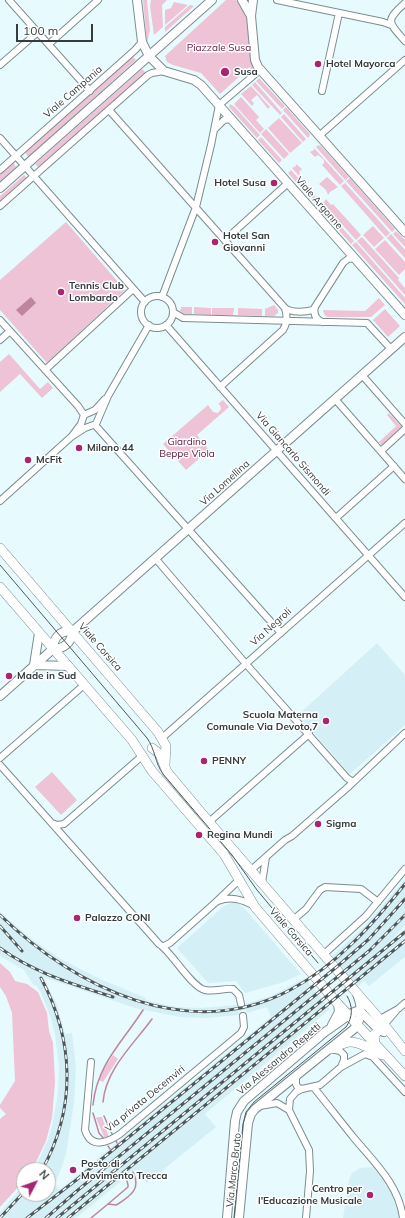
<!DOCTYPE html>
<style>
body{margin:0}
#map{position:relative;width:405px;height:1218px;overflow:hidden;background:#e7fafe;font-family:Mulish,sans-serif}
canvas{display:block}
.north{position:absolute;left:16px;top:1162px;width:40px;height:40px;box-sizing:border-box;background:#fff;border:1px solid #aeb1b1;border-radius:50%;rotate:49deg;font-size:11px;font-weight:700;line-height:16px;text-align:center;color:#343c3d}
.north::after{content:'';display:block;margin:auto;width:14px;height:18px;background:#a82571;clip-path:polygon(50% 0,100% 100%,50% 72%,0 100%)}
.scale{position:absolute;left:16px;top:24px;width:77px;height:18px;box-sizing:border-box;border:2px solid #343c3d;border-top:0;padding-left:5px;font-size:12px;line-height:14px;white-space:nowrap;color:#343c3d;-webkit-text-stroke:3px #fff;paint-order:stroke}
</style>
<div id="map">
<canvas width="405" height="1218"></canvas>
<div class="north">N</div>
<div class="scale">100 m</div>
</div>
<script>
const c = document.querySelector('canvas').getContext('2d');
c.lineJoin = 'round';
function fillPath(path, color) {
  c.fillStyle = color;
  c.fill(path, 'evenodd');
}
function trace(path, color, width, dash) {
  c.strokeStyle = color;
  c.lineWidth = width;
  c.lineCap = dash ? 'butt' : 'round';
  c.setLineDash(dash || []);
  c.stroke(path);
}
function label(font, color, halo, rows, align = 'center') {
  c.font = font + ' Mulish,sans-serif';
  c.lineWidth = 3;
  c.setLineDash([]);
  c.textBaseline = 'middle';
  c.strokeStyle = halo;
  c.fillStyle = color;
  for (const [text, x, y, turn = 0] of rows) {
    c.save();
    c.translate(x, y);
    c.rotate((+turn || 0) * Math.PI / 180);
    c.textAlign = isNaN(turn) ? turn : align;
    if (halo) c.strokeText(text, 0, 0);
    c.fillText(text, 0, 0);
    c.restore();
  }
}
const built = new Path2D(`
 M377,643L405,675V725L350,774L298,715Z
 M405,879V925L391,940L405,929V957L369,986L364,981L357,987L332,956L365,926Z
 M231,903H237L243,907L301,974L284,982L245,993L236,981L208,983L177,948L224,906Z
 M0,912L30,938L59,958L100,979L146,998L145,1000L176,1007L200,1008L237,1005L239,1015L205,1018L180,1017L135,1008L43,977L57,1005L65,1034L72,1033L74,1050L76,1069L74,1103L66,1154L61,1169L55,1184L59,1190L271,1017L267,1007L247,1013L245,1004L271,996L305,978L330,1009L205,1114L216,1127L147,1183L135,1170L76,1218H0V1212L24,1185V1194H48V1170H34L48,1140L52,1126L58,1093L59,1065L55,1035L51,1018L41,993L36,985L34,986L24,970L0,956Z
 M373,1167L386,1183L385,1185L389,1187L391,1191L397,1206L400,1218H343L349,1180L352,1173L360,1168Z`);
const green = new Path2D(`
 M143,0H147L150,30L147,43Z
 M151,0H167L162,5L163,27L154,35L150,6Z
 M226,0H236L239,2L247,19L252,62L255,70L253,73L250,67L220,94L201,73L173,65L167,62L165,56Z
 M174,2L188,5L165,25V10L171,8Z
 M190,5L194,6L165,32V27Z
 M132,56L136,60L28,157L25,152Z
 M142,69L146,73L39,168L35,164Z
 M259,78L285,106L282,109L256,81Z
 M255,82L282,113L280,115L252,85Z
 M251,86L270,107L268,109L257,95L251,100L254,103L252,106L241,94Z
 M241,97L259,117L256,120L264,129L260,133L234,104Z
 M230,104L235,107L260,135L257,138L229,107Z
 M286,107L309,133L310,135L308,138L283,110Z
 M284,114L306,139L303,142L281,117Z
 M279,118L302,143L290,153L268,128Z
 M266,129L289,154L284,159L261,134Z
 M261,137L282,160L279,163L258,140Z
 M318,145L321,146L349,177L345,180L316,147Z
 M314,148L344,181L340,185L322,165L324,163V160L318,155L315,157L310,152L314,150Z
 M13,162L16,167L0,181V173Z
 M296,164L302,169L299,172L301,175L300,176L321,201L292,168L296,166Z
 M291,170L320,202L317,205L288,173Z
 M24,175L28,179L0,203V196Z
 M327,177L338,187L330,192L328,195L326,190L319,184Z
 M350,178L395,229L392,232L346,181Z
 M345,183L390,233L386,237L341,186Z
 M326,199L331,205L333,204L361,235L356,240L323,203Z
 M321,204L354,241L351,244L318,207Z
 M66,222L125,290L47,363L0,310V280Z
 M373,226L384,238L374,247L363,235Z
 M396,231L405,240V247L393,234Z
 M391,234L405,250V258L387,238Z
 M362,237L399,278L398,280L405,288V295L357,241Z
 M385,240L405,262V269L399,275L375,249Z
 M356,242L405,298V304L352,245Z
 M379,298L385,305L371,317H327L324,314L323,310L365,311Z
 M274,305L278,310V313L274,316H265V309Z
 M181,307H192V314H184L180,311Z
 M194,307L211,308V315L194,314Z
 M212,308H234L233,315H212Z
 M238,308L262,309V316L238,315Z
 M385,309L400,326L388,337L373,320Z
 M9,354L40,389L48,382L53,388L42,398L20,374L0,392V362Z
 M223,400L229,407L197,435L209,450L186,470L163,444L208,405L213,412L218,413L221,409L220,405L218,404Z
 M389,413L402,427L382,445L379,442L396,426L387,415Z
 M52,772L77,800L61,815L35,787Z
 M0,963L10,972L15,981L27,984L38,992L47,1013L49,1031L53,1043L55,1082L52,1118L46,1141L36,1162L31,1170H24V1180L21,1184L0,1207V1119L6,1114L0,1108V1105L15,1081L12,1013L6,996L0,987Z
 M113,1055L118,1059L103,1082L99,1080L102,1072Z
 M98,1117H102L109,1137L105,1139L96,1118Z`);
const water = new Path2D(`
 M31,297L36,303L22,316L16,310Z`);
const stream = new Path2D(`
 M103,1102C106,1069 133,1045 152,1019
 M93,1105C97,1064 122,1043 143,1010
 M93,1113L99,1133L105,1140
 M104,1116L113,1136
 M116,1141L117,1143
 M108,1146L110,1149
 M108,1204L128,1187V1185L126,1177
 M91,1218L108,1204L116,1205L118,1204C132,1195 141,1188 133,1172`);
const streetTunnel = new Path2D(`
 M241,1004L243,1016`);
const street = new Path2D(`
 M9,0L90,91
 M277,0L383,22L391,25
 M405,3C385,21 388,22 405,41
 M49,44L98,0
 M0,65L38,32
 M322,91L339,13
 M109,110L285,308C287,315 287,324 283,330L220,387
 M215,129L224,120L231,119
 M319,136L405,60
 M0,138L145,302
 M0,170L135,50L142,42
 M0,206L148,75L152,73L164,71
 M225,240L288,183
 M141 312a16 16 0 1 1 32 0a16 16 0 1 1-32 0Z
 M162,297L196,207L211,145L219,105L260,70
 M315,307C313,314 316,319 322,322
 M285,308C291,313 305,312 313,310L343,263L348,259L355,258
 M173,312L183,318L367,323L391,349
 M0,320L78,406L84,415
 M166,325L405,597
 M0,340L10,331
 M45,370L133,289
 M362,375L405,424
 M335,399L405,479
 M95,425L281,633
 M72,436L81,424L84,415L95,410L105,399
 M381,451L405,429
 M0,501L71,437L85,428L96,424L108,396L149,325
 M336,518L394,466
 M155,558L246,664L347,778L353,782
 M162,738L405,523
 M0,758L84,685
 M0,765L159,944C171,951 191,987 205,990C214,992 224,988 233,989L239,995L241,1004
 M209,822L309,734
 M52,823L57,825L64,824L142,756
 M250,871L285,840L292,836L347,788L405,733
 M262,883L266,857
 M218,901C231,896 242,899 254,906
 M293,920L306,909L320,890L325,887L361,889L378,902
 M164,946L170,943L216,902L239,880
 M323,955L366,916L405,869
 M380,1019L398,1009L405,1003
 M384,1025L396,1011
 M331,1049L340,1051L344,1055V1060L341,1067
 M91,1062L85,1130C91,1149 107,1143 120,1134L241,1033L244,1027L243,1016
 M298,1075L296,1078V1084L298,1088L302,1089
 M312,1087L315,1089C328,1105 341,1122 354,1138C374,1162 399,1185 403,1218
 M260,1106L277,1103L289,1110
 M306,1218L310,1171L309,1150L289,1110L290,1099L296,1092L302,1089L320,1085L341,1067L365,1054L373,1057L405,1092`);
const secondary = new Path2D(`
 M137,0L142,42L149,56L164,71L194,80L201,85L405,315
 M242,0L251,16
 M253,0L251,16L255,60L258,67L405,232
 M0,188L212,0
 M53,649C63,649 72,643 72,632L405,337
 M53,649C53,638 61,629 72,632
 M34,665L68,666
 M34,665L39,633
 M0,696L53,649
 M332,1025L339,1012L338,1004
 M227,1218L235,1121L237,1112L244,1101L325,1032L352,1013L357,1011L361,1012L379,1030L384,1032
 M239,1218L248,1123L251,1114L255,1109L354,1029C363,1018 362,1006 357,994`);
const primary = new Path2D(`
 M0,548L158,732L166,746L165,764
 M0,587L132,740L152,771L224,854L255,907L338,1004L405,1076
 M152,748L160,754L167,772L209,822L382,1022L405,1051
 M375,1043L374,1035L379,1030
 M331,1049C337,1046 343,1043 349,1042C358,1041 376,1051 382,1055`);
const tram = new Path2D(`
 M0,565L147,738C155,749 155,763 163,774L232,855L257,890L318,963
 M234,1218L243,1124L246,1112L254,1102L346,1027C353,1017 353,1006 347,996`);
const rail = new Path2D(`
 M0,915C75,988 189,1044 290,990C336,966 373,924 405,884
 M0,926L22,951
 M0,948C34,973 73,984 113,997
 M41,978C74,1040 77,1107 42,1170
 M0,1218L24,1192
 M27,1218L75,1181L339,965L369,939L405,899
 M46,1218L78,1190L369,951L405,915
 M57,1218L405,932
 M68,1218L405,941`);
const markers = [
 [318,64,4,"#a82571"],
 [225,72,5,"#a82571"],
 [274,183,4,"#a82571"],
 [215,242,4,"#a82571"],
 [61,292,4,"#a82571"],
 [79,448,4,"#a82571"],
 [28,460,4,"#a82571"],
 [9,676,4,"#a82571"],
 [326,721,4,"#a82571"],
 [204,761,4,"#a82571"],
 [318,824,4,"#a82571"],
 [199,835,4,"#a82571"],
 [77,918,4,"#a82571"],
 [73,1170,4,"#a82571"],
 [370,1195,4,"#a82571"]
];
const parkNames = [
 ["Piazzale Susa",219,48],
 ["Giardino",187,442],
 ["Beppe Viola",187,454]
];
const poiNames = [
 ["Hotel Mayorca",326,64],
 ["Susa",234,72],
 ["Hotel Susa",266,183,"right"],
 ["Hotel San",223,236],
 ["Giovanni",223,248],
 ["Tennis Club",69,286],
 ["Lombardo",69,298],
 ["Milano 44",87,448],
 ["McFit",36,460],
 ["Made in Sud",17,676],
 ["Scuola Materna",318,715,"right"],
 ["Comunale Via Devoto,7",318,727,"right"],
 ["PENNY",212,761],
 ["Sigma",326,824],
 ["Regina Mundi",207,835],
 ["Palazzo CONI",85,918],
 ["Posto di",81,1164],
 ["Movimento Trecca",81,1176],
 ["Centro per",362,1189,"right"],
 ["l'Educazione Musicale",362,1201,"right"]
];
const streetNames = [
 ["Viale Campania",73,92,-41],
 ["Viale Argonne",319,203,49],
 ["Via Giancarlo Sismondi",293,454,49],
 ["Via Lomellina",225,483,-42],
 ["Via Negroli",271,627,-42],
 ["Viale Corsica",100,647,49],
 ["Viale Corsica",291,932,49],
 ["Via Alessandro Repetti",279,1059,-40],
 ["Via privata Decemviri",145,1099,-39],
 ["Via Marco Bruto",234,1170,-84]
];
fillPath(built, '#d4f0f6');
fillPath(green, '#eec3d6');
fillPath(water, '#bf85a0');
trace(stream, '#bf85a0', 1.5);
trace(streetTunnel, '#c3d4d7', 6, [6, 3]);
trace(street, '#7c8d90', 8);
trace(secondary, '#7c8d90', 10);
trace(primary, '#7c8d90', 10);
trace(street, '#fff', 6);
trace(secondary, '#fff', 8);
trace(primary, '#fff', 9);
trace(tram, '#4e5759', 1);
trace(rail, '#4e5759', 3);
trace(rail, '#fff', 1.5, [4.5]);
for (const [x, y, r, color] of markers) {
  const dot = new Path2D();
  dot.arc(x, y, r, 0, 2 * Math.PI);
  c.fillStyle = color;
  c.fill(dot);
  trace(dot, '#fff', 1.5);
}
label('10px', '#5b163d', '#fff', parkNames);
label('bold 10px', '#343c3d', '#fff', poiNames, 'left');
label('10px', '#343c3d', '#fff', streetNames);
</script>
